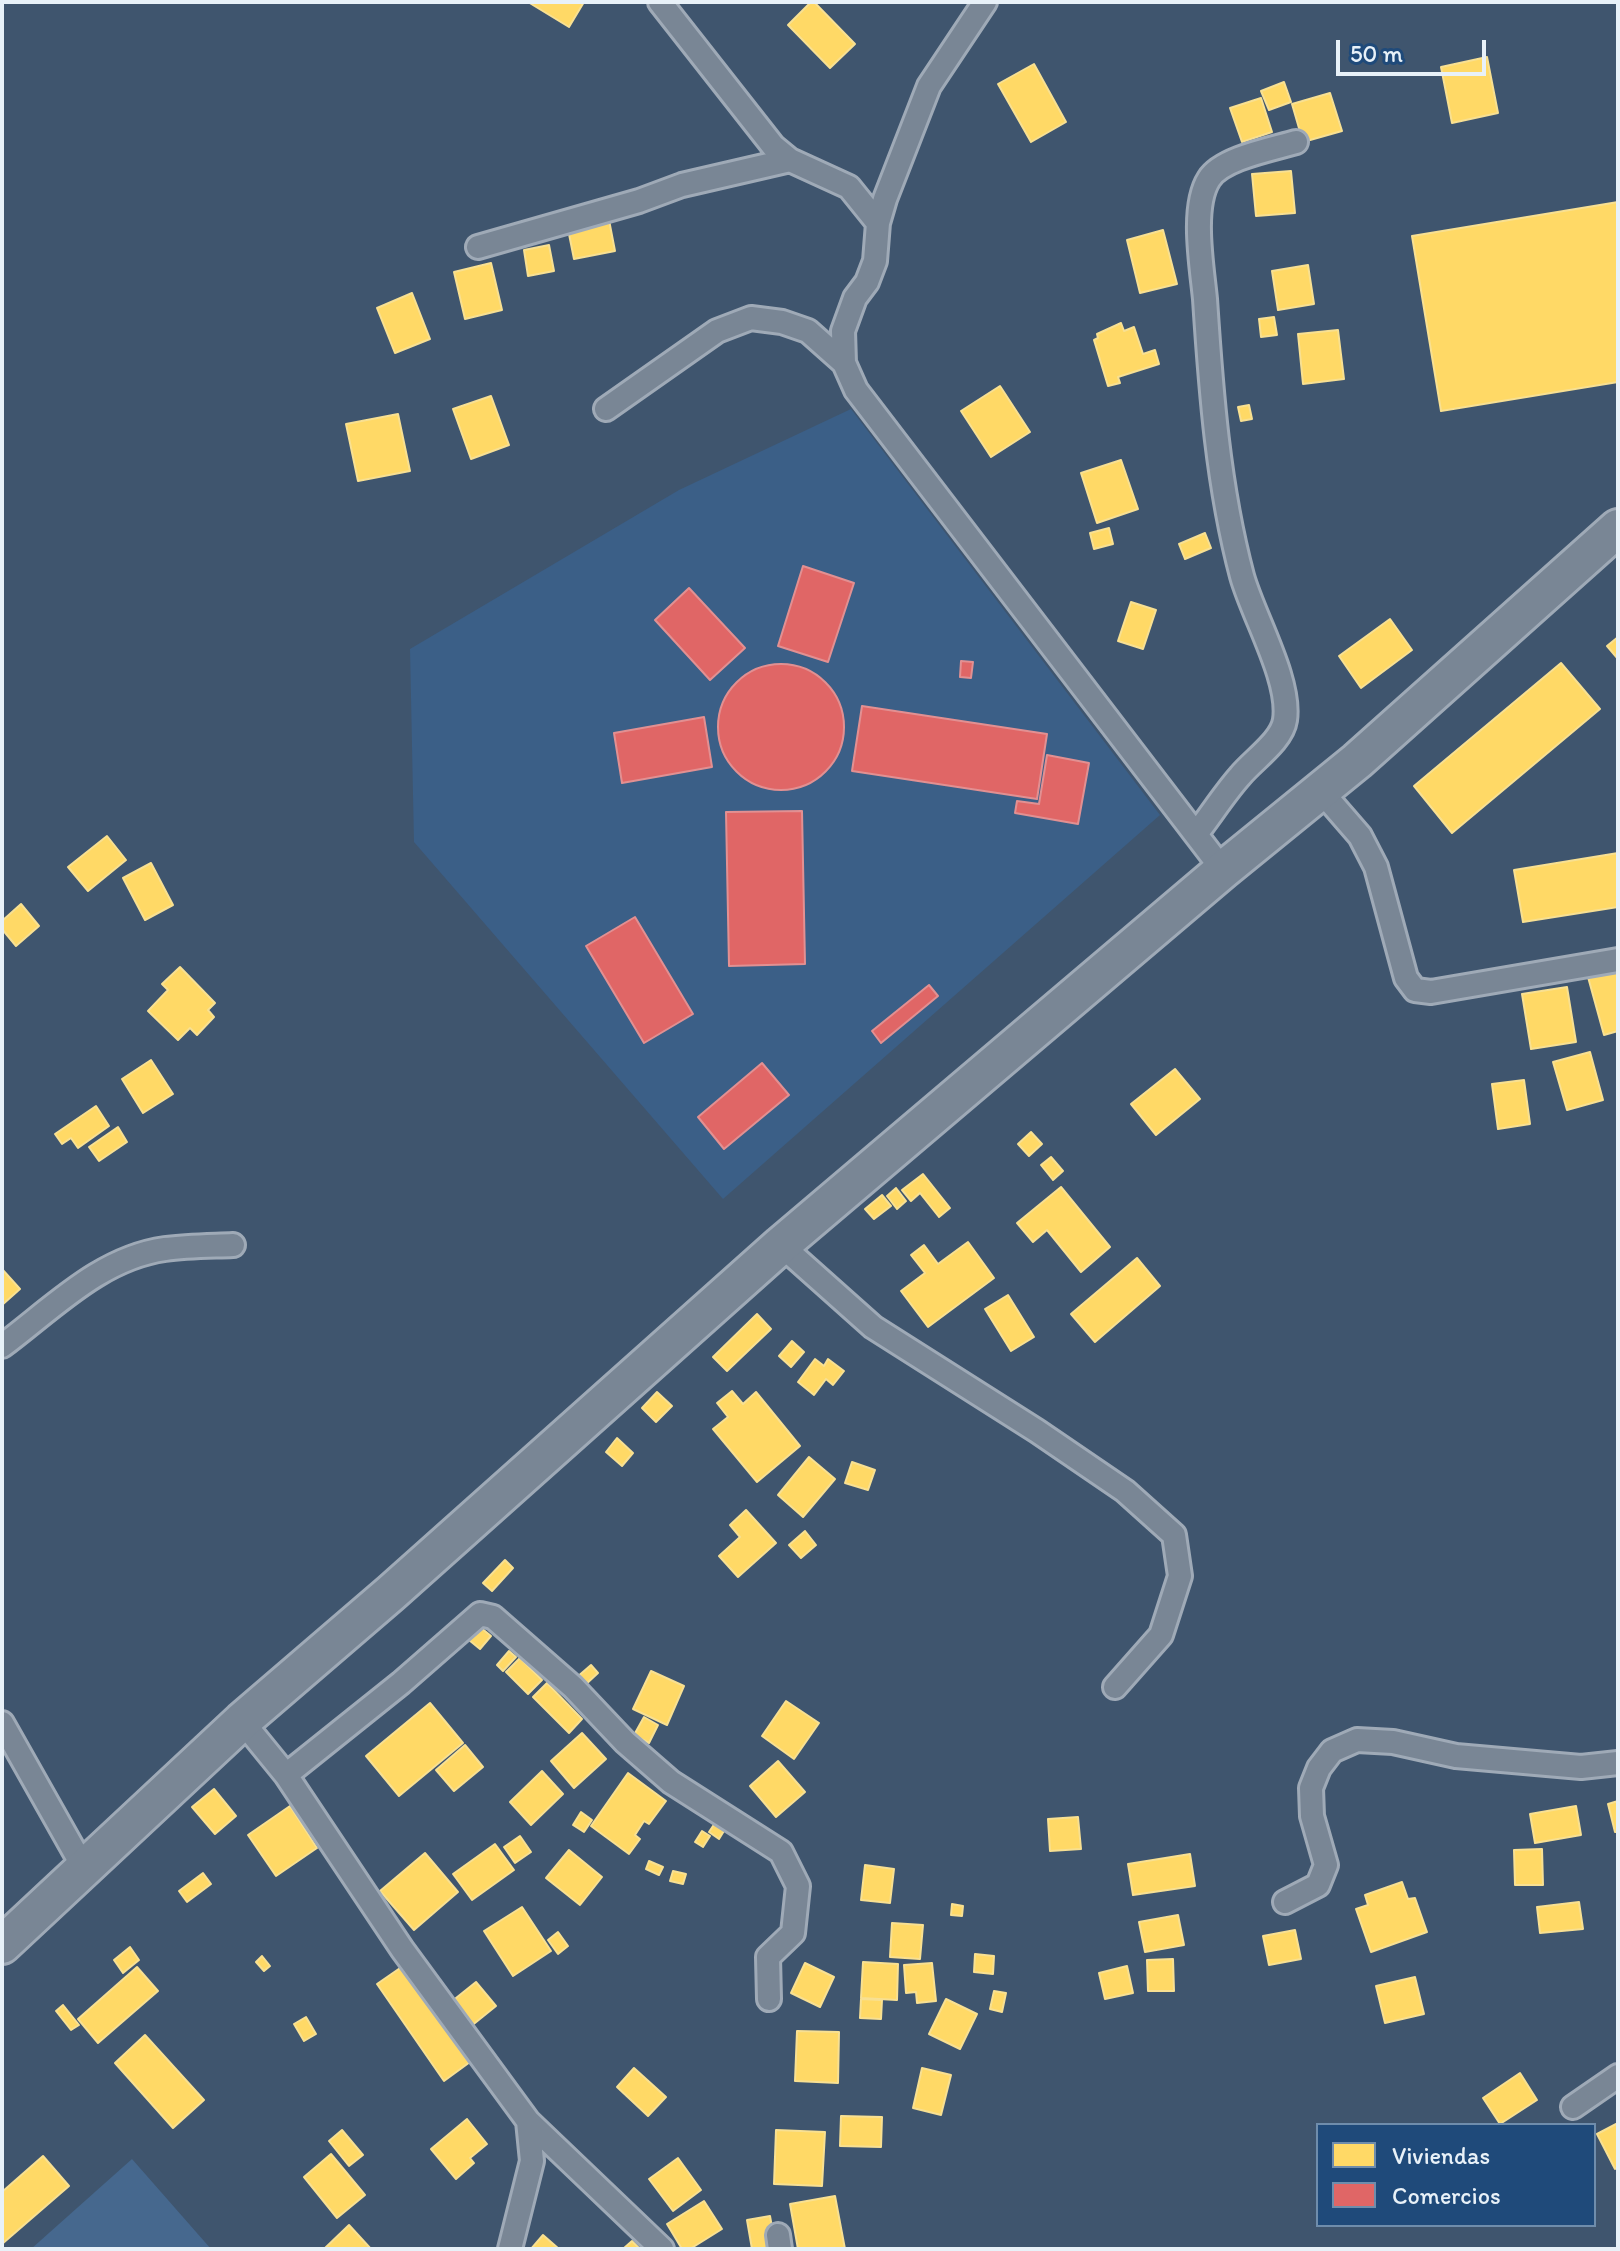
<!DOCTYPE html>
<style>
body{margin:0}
#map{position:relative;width:1620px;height:2251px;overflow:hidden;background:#3f556e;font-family:Itim,sans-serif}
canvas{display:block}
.frame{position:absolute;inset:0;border:4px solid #e8f1f8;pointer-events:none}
.legend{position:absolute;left:1316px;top:2123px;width:280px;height:104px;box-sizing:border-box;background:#1f4a7a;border:2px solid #6f8dac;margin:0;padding:10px 14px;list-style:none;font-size:24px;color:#e8f1f8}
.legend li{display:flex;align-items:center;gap:16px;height:40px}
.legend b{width:40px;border:2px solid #6f8dac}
.scale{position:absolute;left:1336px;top:40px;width:150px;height:36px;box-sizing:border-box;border:4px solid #e8f1f8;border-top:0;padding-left:10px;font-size:24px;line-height:28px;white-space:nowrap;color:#e8f1f8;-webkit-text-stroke:6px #1f4a7a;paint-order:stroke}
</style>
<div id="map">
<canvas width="1620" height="2251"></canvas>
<div class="frame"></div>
<ul class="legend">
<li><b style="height:22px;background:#ffd966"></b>Viviendas</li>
<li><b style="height:22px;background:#e06666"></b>Comercios</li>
</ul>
<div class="scale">50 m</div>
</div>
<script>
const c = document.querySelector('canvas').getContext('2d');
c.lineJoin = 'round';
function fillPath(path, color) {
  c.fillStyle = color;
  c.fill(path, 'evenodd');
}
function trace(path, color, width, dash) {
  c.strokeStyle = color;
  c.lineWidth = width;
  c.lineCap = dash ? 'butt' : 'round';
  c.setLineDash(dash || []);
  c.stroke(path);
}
const built = new Path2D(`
 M851,409L1160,815L723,1199L414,842L410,649L679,490Z`);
const green = new Path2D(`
 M132,2159L211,2249H31Z`);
const homes = new Path2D(`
 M528,2H584L569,27Z
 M811,2H814L855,44L830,68L788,25Z
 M1487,57L1498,113L1452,123L1441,67Z
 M1034,64L1066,122L1031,142L998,84Z
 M1284,82L1291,102L1269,110L1261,91Z
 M1330,93L1342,131L1303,142L1292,104Z
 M1261,98L1272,132L1242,142L1230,108Z
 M1291,171L1295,213L1256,216L1252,174Z
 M1618,202V382L1441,411L1412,236Z
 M609,220L615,251L574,259L568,229Z
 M1163,230L1177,284L1140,293L1127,240Z
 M549,245L554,271L528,276L524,250Z
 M491,263L502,310L465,319L454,272Z
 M1308,265L1314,304L1278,310L1272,271Z
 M412,293L430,339L395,353L377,308Z
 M1274,317L1277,335L1261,337L1259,319Z
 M1121,323L1124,331L1134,327L1143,354L1155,350L1159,364L1118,377L1120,383L1108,386L1094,340L1098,338L1097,334Z
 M1338,330L1344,379L1303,384L1298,334Z
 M1000,386L1030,432L991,457L961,411Z
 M491,396L509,445L471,459L453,409Z
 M1249,405L1252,419L1241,421L1238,407Z
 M398,414L410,471L358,481L346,424Z
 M1121,460L1138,509L1097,523L1081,473Z
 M1109,528L1113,544L1094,549L1090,533Z
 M1205,533L1211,548L1185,559L1179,544Z
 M1131,602L1156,610L1143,649L1118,641Z
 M1390,619L1412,650L1361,688L1339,656Z
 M1618,637V659L1607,646Z
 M1561,663L1600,709L1452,833L1414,786Z
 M107,836L126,860L88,891L68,867Z
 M1618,853V907L1523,922L1514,870Z
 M151,863L173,905L145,920L123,878Z
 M21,904L39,926L16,946L2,929V921Z
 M180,967L215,1003L208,1010L214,1017L197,1035L190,1028L178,1040L148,1011L168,990L162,984Z
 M1618,969V1031L1604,1035L1588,977Z
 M1567,987L1576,1042L1531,1049L1522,994Z
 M1590,1052L1603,1100L1567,1110L1553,1062Z
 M151,1060L173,1094L143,1113L122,1079Z
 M1175,1069L1200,1099L1156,1135L1131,1104Z
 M1524,1080L1530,1124L1498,1129L1492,1084Z
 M96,1106L109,1126L78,1148L71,1138L62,1144L55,1134Z
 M118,1127L127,1142L99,1161L89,1147Z
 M1031,1132L1042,1144L1029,1156L1018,1144Z
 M1051,1157L1063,1171L1053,1180L1041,1165Z
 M923,1174L950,1208L939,1217L920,1193L911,1201L902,1190Z
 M1061,1187L1110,1247L1081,1272L1047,1230L1033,1242L1017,1223Z
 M896,1188L906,1201L897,1209L887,1196Z
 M882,1195L891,1206L874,1219L865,1209Z
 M968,1242L994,1278L928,1327L901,1291L925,1273L911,1255L924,1245L938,1264Z
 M1137,1258L1160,1286L1095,1342L1071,1314Z
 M2,1269L20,1289L2,1305Z
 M1008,1295L1034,1337L1011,1351L985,1309Z
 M757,1314L771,1329L727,1371L713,1357Z
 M792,1341L804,1352L791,1367L779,1356Z
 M815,1359L824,1366L828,1359L844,1371L833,1385L826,1379L814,1395L798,1382Z
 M732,1391L743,1404L756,1392L800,1446L757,1482L713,1429L728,1417L717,1403Z
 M657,1392L672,1406L656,1422L642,1408Z
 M617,1438L633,1453L622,1466L606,1452Z
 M809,1457L835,1479L803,1517L778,1495Z
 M852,1462L875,1470L868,1490L845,1483Z
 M746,1510L776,1543L738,1577L719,1556L740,1537L730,1525Z
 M805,1531L816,1545L801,1558L789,1545Z
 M505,1560L513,1568L492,1591L483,1583Z
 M480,1627L491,1636L480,1649L469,1640Z
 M509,1651L516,1657L503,1671L497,1665Z
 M520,1658L542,1680L528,1694L506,1672Z
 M591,1665L598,1673L584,1686L576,1678Z
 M651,1671L684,1686L667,1725L633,1709Z
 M547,1683L582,1719L569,1733L533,1697Z
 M786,1701L819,1723L794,1759L762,1736Z
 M430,1703L463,1743L399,1796L366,1756Z
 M644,1717L658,1725L649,1743L634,1735Z
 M582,1733L606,1759L574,1788L551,1761Z
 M465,1745L483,1767L454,1791L436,1770Z
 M778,1761L805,1792L776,1817L750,1786Z
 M542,1771L563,1794L531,1825L510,1802Z
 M628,1773L666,1801L649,1824L644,1821L635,1835L640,1839L629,1854L591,1826Z
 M214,1789L236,1816L215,1834L192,1807Z
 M1618,1801V1832H1615L1608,1804Z
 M290,1806L317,1848L276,1876L248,1835Z
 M1576,1806L1581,1835L1535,1843L1530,1814Z
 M581,1812L592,1820L584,1832L573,1825Z
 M1078,1817L1081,1849L1050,1851L1048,1819Z
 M717,1820L727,1826L719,1839L709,1832Z
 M702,1831L710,1836L703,1847L695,1842Z
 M520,1836L531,1852L515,1863L504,1847Z
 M495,1844L514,1870L472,1900L453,1874Z
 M1542,1849L1543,1885H1515L1514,1850Z
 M569,1850L602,1877L580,1905L546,1878Z
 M425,1853L458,1892L414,1930L380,1891Z
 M1190,1854L1195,1886L1133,1895L1128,1864Z
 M649,1861L663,1867L659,1875L646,1869Z
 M865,1865L894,1869L890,1903L861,1900Z
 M673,1871L686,1874L683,1884L670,1881Z
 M203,1873L211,1884L187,1902L179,1891Z
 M1402,1882L1408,1899L1415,1898L1427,1932L1371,1952L1356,1909L1368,1905L1365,1895Z
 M1579,1902L1583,1929L1540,1933L1537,1907Z
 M952,1904L963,1906L962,1916L951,1915Z
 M522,1907L551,1951L513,1976L484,1931Z
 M1178,1915L1184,1945L1145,1952L1139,1922Z
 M892,1923L923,1925L920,1959L890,1957Z
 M1295,1930L1301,1959L1269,1965L1263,1936Z
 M558,1932L568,1946L558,1954L548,1940Z
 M130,1947L139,1960L123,1973L114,1960Z
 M975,1954L994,1956L993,1974L974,1972Z
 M262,1956L270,1966L264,1971L256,1962Z
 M1173,1959L1174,1991H1148L1147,1960Z
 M863,1962L898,1964L897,2000L861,1998Z
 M805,1963L834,1977L820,2007L791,1993Z
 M932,1963L936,2001L917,2003L916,1992L906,1993L904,1965Z
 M403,1966L470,2062L444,2081L377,1984Z
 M1127,1966L1133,1993L1105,1999L1099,1973Z
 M137,1967L158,1991L98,2043L78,2019Z
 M1415,1977L1424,2014L1385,2023L1376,1986Z
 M476,1982L496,2006L470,2027L451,2002Z
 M994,1991L1006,1993L1002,2012L990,2009Z
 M861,1999L882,2000L881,2019L860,2018Z
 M946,1999L977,2014L960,2049L929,2034Z
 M63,2005L79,2025L71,2030L56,2011Z
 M306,2017L316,2034L304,2041L294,2024Z
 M797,2031L839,2032L838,2083L795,2081Z
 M145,2035L204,2100L173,2128L115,2063Z
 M634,2068L666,2097L648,2116L617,2087Z
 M922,2068L951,2075L941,2115L913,2108Z
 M1520,2073L1537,2100L1500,2124L1483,2098Z
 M841,2116L882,2117L881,2147L840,2146Z
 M467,2119L487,2144L470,2158L474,2163L456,2179L431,2149Z
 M1618,2123V2167L1615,2169L1597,2134Z
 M342,2130L363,2155L349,2166L329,2141Z
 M776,2130L825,2132L822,2186L774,2184Z
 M331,2154L365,2195L337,2218L304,2177Z
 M43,2156L69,2186L2,2244V2192Z
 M678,2158L701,2190L673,2211L649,2179Z
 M835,2196L845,2249H798L790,2204Z
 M704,2201L722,2229L690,2249H682L667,2224Z
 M770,2216L776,2249H752L747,2220Z
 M349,2225L371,2249H324Z
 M543,2235L559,2249H531Z
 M632,2241L640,2249H623Z`);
const shops = new Path2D(`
 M803,566L854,583L828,662L778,646Z
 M689,588L745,648L710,680L655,620Z
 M961,661L973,662L971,678L960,677Z
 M718 727a63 63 0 1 1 126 0a63 63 0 1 1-126 0Z
 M862,706L1047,734L1037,799L852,771Z
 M704,717L712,767L622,783L614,733Z
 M1047,755L1089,763L1078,824L1015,813L1017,801L1039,804Z
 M802,811L805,964L729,966L726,812Z
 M635,917L693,1014L644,1043L586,946Z
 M929,985L938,996L881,1043L872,1031Z
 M762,1063L789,1095L724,1149L698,1117Z`);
const street = new Path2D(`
 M660,2L773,146L790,160L849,187L878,223
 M985,2L929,86L885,199L878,223L875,261L867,282L855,298L843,331L844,363L856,390L1223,870
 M478,247L639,201L682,185L790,160
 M606,409L717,331L751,318L782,322L808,331L844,363
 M1321,791L1360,836L1376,867L1406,978L1415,990L1431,992L1618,960
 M1196,834C1211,815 1224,794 1240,776C1253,760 1282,741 1285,720C1291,680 1253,616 1242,576C1218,486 1211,391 1205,299C1202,267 1191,207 1209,179C1222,158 1273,149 1296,142
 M781,1245L873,1327L1037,1431L1125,1491L1174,1535L1180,1576L1161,1635L1115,1687
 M2,1346C52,1309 100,1258 165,1249C187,1246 210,1246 233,1245
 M242,1721L286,1775L402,1949L528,2121L662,2249
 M2,1723L85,1870
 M286,1775L401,1683L480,1614L493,1617L573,1687L625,1742L671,1782L781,1852L798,1886L793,1933L768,1957L769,1999
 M1285,1902L1318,1885L1326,1865L1312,1816L1311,1788L1319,1768L1332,1751L1357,1740L1393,1742L1456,1756L1581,1767L1618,1763
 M1573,2107L1618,2076
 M778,2235L780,2249
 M510,2249L532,2161L528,2121`);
const primary = new Path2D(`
 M2,1945L242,1721L391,1593L781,1245L1223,870L1357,761L1618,528`);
fillPath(built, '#3b5f87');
fillPath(green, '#46688e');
fillPath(homes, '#ffd966');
trace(homes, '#f8e092', 2);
fillPath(shops, '#e06666');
trace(shops, '#e29092', 2);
trace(street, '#9faab7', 28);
trace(primary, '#9faab7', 42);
trace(street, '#798695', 22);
trace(primary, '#798695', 36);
</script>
